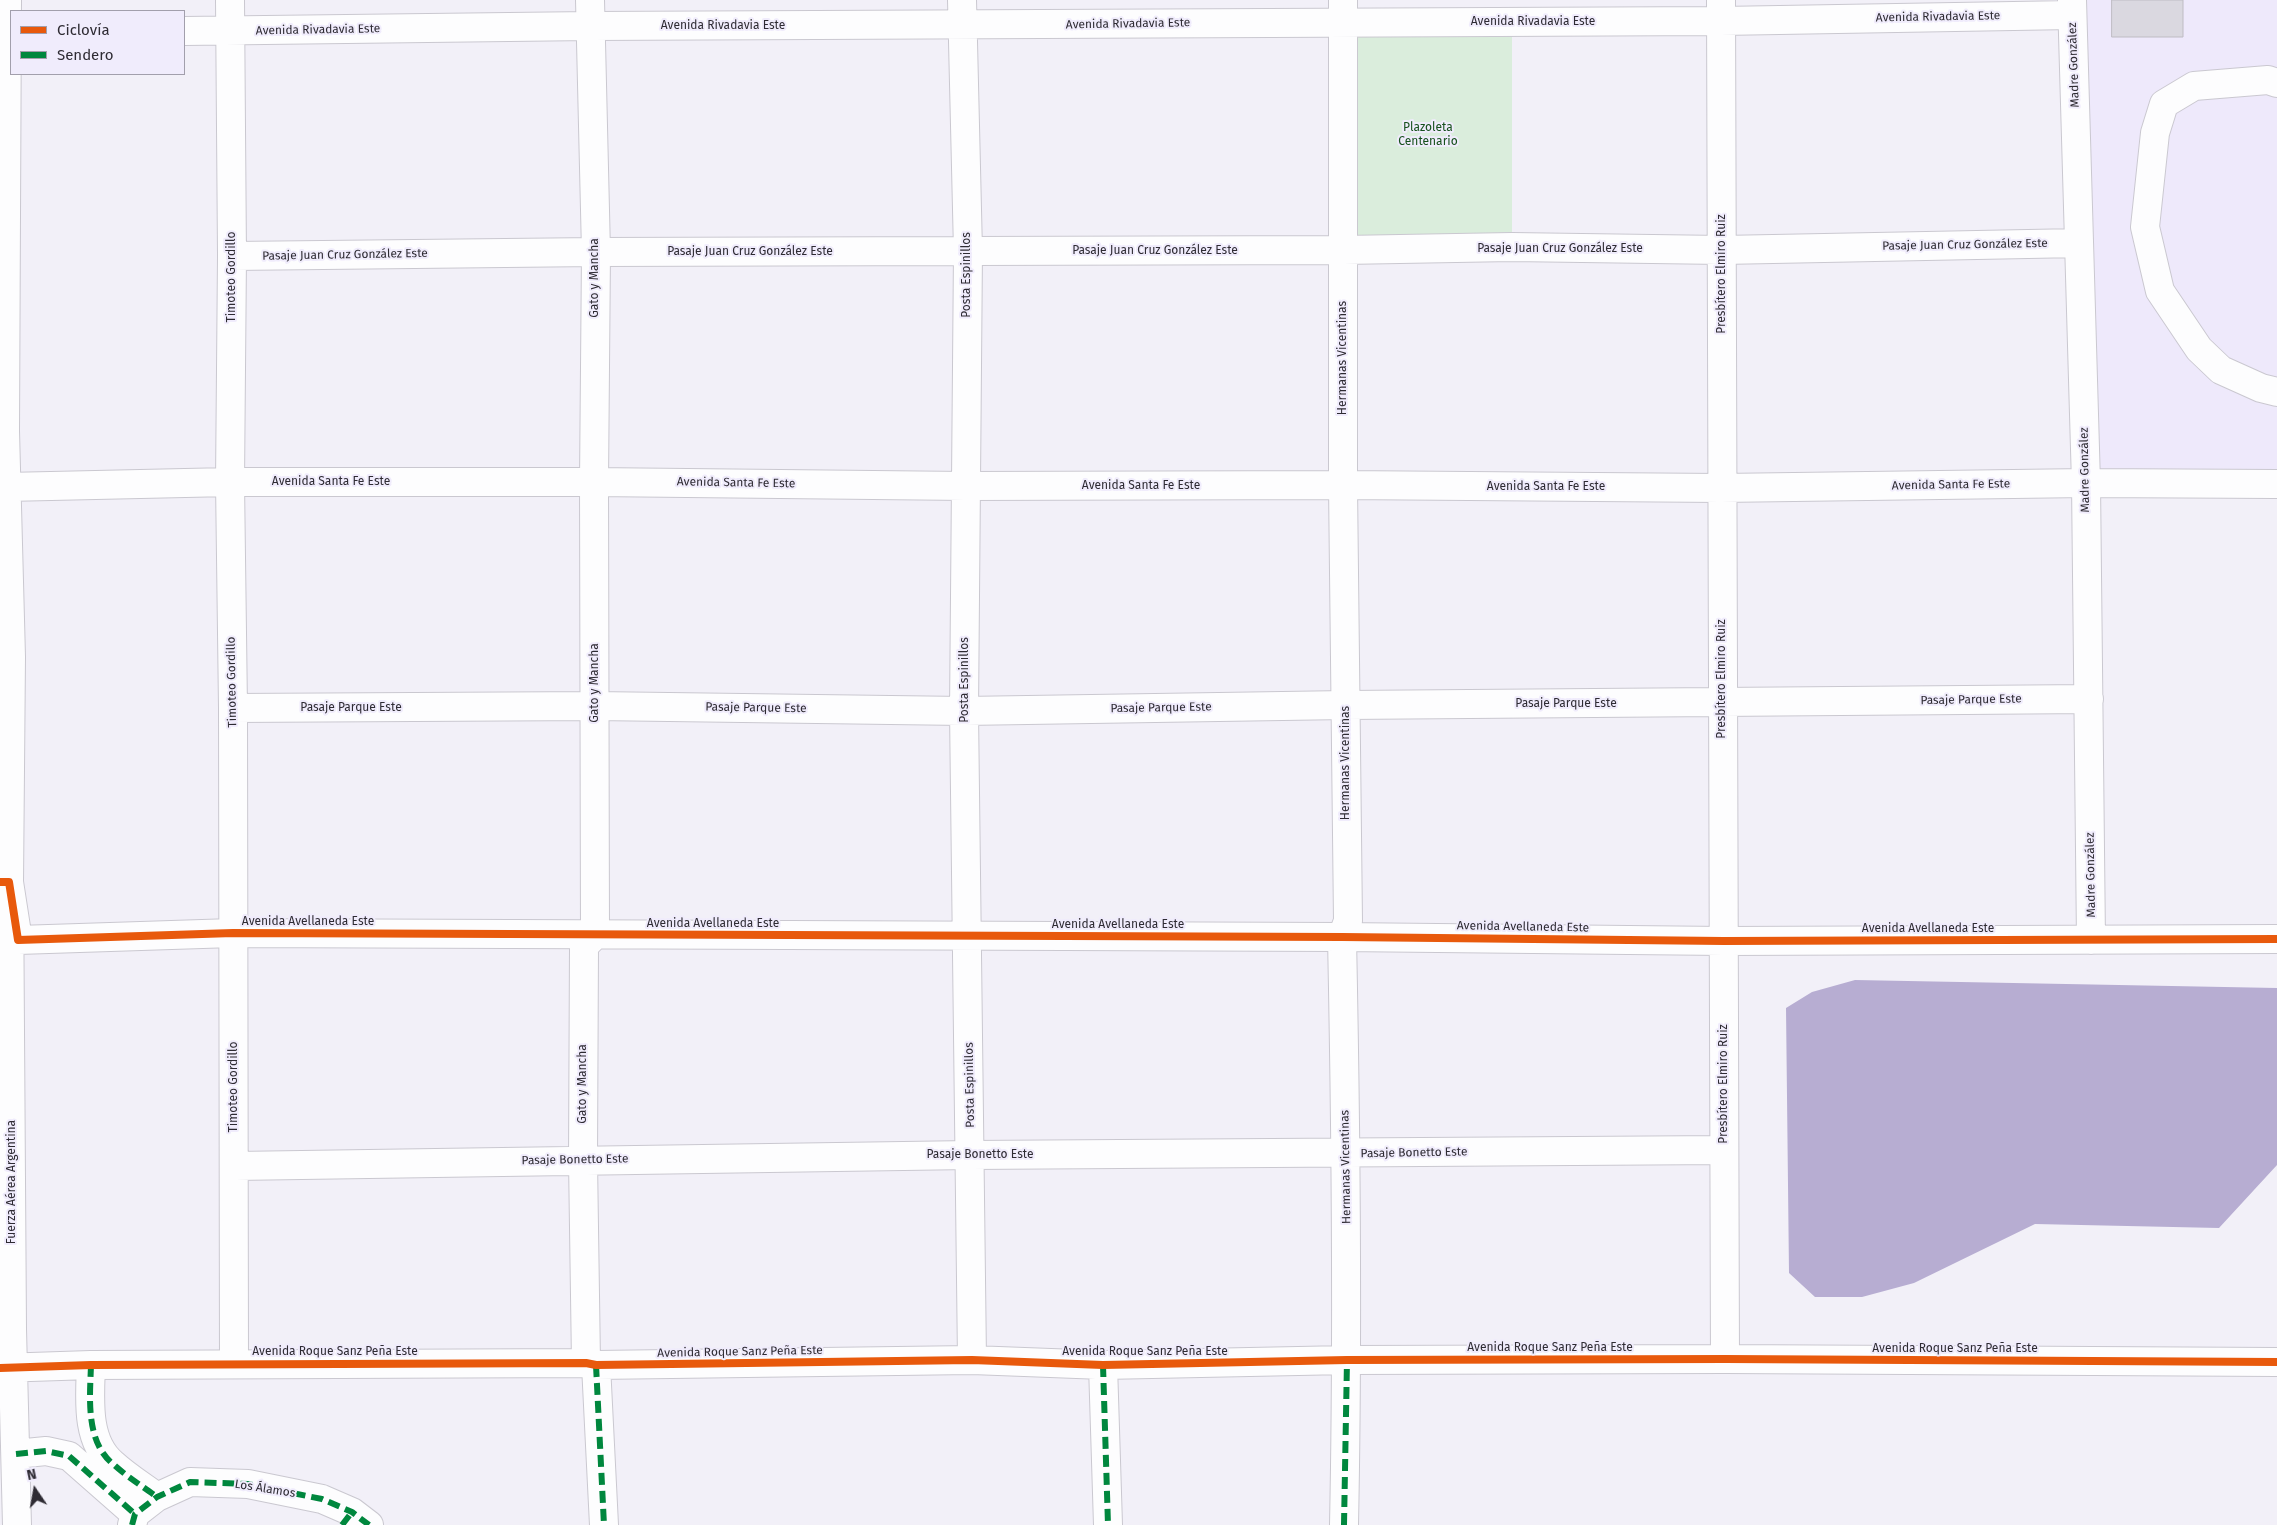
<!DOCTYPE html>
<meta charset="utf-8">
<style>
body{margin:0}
#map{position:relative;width:2277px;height:1525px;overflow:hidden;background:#f2f0f8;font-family:"Fira Sans",sans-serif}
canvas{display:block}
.legend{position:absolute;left:10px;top:10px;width:175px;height:65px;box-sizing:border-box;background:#f0ecfc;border:1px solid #a29fac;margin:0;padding:6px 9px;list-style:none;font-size:15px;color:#2e2b33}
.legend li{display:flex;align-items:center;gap:10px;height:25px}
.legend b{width:25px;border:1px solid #a29fac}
.north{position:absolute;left:10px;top:1465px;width:50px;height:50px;-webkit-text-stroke:4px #f0ecfc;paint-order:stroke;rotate:348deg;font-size:14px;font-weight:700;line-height:20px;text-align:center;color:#2e2b33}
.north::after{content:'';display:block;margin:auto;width:18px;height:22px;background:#2e2b33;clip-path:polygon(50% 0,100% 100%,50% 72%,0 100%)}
</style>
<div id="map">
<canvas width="2277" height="1525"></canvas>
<ul class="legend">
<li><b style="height:6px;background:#e8590c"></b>Ciclovía</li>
<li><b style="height:6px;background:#00873e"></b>Sendero</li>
</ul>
<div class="north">N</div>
</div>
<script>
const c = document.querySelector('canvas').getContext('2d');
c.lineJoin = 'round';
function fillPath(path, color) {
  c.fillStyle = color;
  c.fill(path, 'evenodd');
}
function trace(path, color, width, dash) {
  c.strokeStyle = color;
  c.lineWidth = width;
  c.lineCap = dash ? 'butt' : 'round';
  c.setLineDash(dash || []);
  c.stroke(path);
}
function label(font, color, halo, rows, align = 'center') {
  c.font = font + ' "Fira Sans",sans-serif';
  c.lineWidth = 4;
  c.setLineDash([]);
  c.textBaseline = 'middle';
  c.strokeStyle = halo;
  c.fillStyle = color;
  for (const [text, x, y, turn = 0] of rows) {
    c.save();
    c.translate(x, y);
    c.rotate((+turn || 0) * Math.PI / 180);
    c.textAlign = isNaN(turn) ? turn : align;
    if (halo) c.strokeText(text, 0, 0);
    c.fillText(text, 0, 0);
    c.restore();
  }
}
const built = new Path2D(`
 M2072,0H2277V484L2086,483Z`);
const green = new Path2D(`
 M1512,21V247L1344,250L1343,22Z`);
const water = new Path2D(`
 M1855,980L2277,988V1165L2219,1228L2035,1224L1914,1283L1862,1297H1815L1789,1273L1786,1008L1812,992Z`);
const building = new Path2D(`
 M2112,0H2183V37H2112Z`);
const minor = new Path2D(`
 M7,0L5,431L11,657L9,882L12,1329L17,1525
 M230,0L232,256L230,482L233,708L234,1364
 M962,0L968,251L964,711L972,1360
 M1343,0V485L1348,921L1342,937C1346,1133 1348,1329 1344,1525
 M1721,0L1725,1359
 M2072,0L2086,483L2091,940
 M184,31L590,26L1721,21L2072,15
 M2277,83L2268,80L2194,86L2164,104L2155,133L2145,227L2160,291L2199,349L2221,370L2261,388L2277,392
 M232,256L596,252L1344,250L1512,247L1722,250L2079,243
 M6,487L230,482H594L966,486L1343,485L1721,488L2086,483L2277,484
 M233,708L595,706L964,711L1346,705L2089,699
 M0,882H9L18,940L233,933L1342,937L1724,941L2277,939
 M235,1166L970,1155L1724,1150
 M586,1363L583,1160L584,946L595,935L594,482L596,252L590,0
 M91,1365C90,1397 85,1441 113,1464C126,1476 142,1486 157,1497
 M596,1365L604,1525
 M1103,1365L1108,1525
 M0,1368L91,1365L586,1363L596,1365L972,1360L1103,1365L1347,1360L1725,1359L2277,1362
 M16,1454L46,1451L69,1456L135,1514
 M132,1525L135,1514L157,1497L190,1482L248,1484L322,1499L352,1512L369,1525`);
const quiet = new Path2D(`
 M91,1365C90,1397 85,1441 113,1464C126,1476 142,1486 157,1497
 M596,1365L604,1525
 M1103,1365L1108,1525
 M16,1454L46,1451L69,1456L135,1514
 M132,1525L135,1514L157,1497L190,1482L248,1484L322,1499L352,1512L369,1525
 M342,1525L352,1512
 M1344,1525L1347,1360`);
const cycleway = new Path2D(`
 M0,882H9L18,940L233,933L1342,937L1724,941L2277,939
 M0,1368L91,1365L586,1363L596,1365L972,1360L1103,1365L1347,1360L1725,1359L2277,1362`);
const streetNames = [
 ["Avenida Rivadavia Este",1938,17,-1],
 ["Avenida Rivadavia Este",1533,22],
 ["Avenida Rivadavia Este",1128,24,-1],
 ["Avenida Rivadavia Este",723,26],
 ["Avenida Rivadavia Este",318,30,-1],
 ["Madre González",2074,65,-92],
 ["Pasaje Juan Cruz González Este",1965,245,-1],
 ["Pasaje Juan Cruz González Este",1560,249],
 ["Pasaje Juan Cruz González Este",1155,251],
 ["Pasaje Juan Cruz González Este",750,252],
 ["Pasaje Juan Cruz González Este",345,255,-1],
 ["Presbítero Elmiro Ruiz",1722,274,-90],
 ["Posta Espinillos",967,275,-90],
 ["Timoteo Gordillo",232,277,-90],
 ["Gato y Mancha",595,278,-90],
 ["Hermanas Vicentinas",1343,358,-90],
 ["Madre González",2085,470,-91],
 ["Avenida Santa Fe Este",331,482],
 ["Avenida Santa Fe Este",736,483,1],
 ["Avenida Santa Fe Este",1951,485,-1],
 ["Avenida Santa Fe Este",1141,486],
 ["Avenida Santa Fe Este",1546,487],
 ["Presbítero Elmiro Ruiz",1722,679,-90],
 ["Posta Espinillos",965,680,-90],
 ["Timoteo Gordillo",232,682,-91],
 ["Gato y Mancha",595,683,-90],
 ["Pasaje Parque Este",1971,700,-1],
 ["Pasaje Parque Este",1566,704],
 ["Pasaje Parque Este",351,708],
 ["Pasaje Parque Este",756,708,1],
 ["Pasaje Parque Este",1161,708,-1],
 ["Hermanas Vicentinas",1346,763,-90],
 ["Madre González",2091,875,-91],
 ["Avenida Avellaneda Este",308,922],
 ["Avenida Avellaneda Este",713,924],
 ["Avenida Avellaneda Este",1118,925],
 ["Avenida Avellaneda Este",1523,927,1],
 ["Avenida Avellaneda Este",1928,929],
 ["Gato y Mancha",583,1084,-90],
 ["Presbítero Elmiro Ruiz",1724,1084,-90],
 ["Posta Espinillos",970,1085,-91],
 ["Timoteo Gordillo",234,1087,-90],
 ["Pasaje Bonetto Este",1414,1153,-1],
 ["Pasaje Bonetto Este",980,1155],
 ["Pasaje Bonetto Este",575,1160,-1],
 ["Hermanas Vicentinas",1346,1167,-91],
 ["Fuerza Aérea Argentina",12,1182,-90],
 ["Avenida Roque Sanz Peña Este",1550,1348],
 ["Avenida Roque Sanz Peña Este",1955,1349],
 ["Avenida Roque Sanz Peña Este",335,1352],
 ["Avenida Roque Sanz Peña Este",740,1352,-1],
 ["Avenida Roque Sanz Peña Este",1145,1352],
 ["Los Álamos",265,1489,9]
];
const parkNames = [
 ["Plazoleta",1428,128],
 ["Centenario",1428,142]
];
fillPath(built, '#eee9fb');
fillPath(green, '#daeddc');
fillPath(water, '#b7add2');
fillPath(building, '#dad8e0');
trace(building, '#bebcc3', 1);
trace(minor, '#cac8d0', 30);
trace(minor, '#fdfdfe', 28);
trace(quiet, '#00873e', 6, [12, 6]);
trace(cycleway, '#e8590c', 8);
label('12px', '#2e2b33', '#f0ecfc', streetNames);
label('12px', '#16511c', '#f0ecfc', parkNames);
</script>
